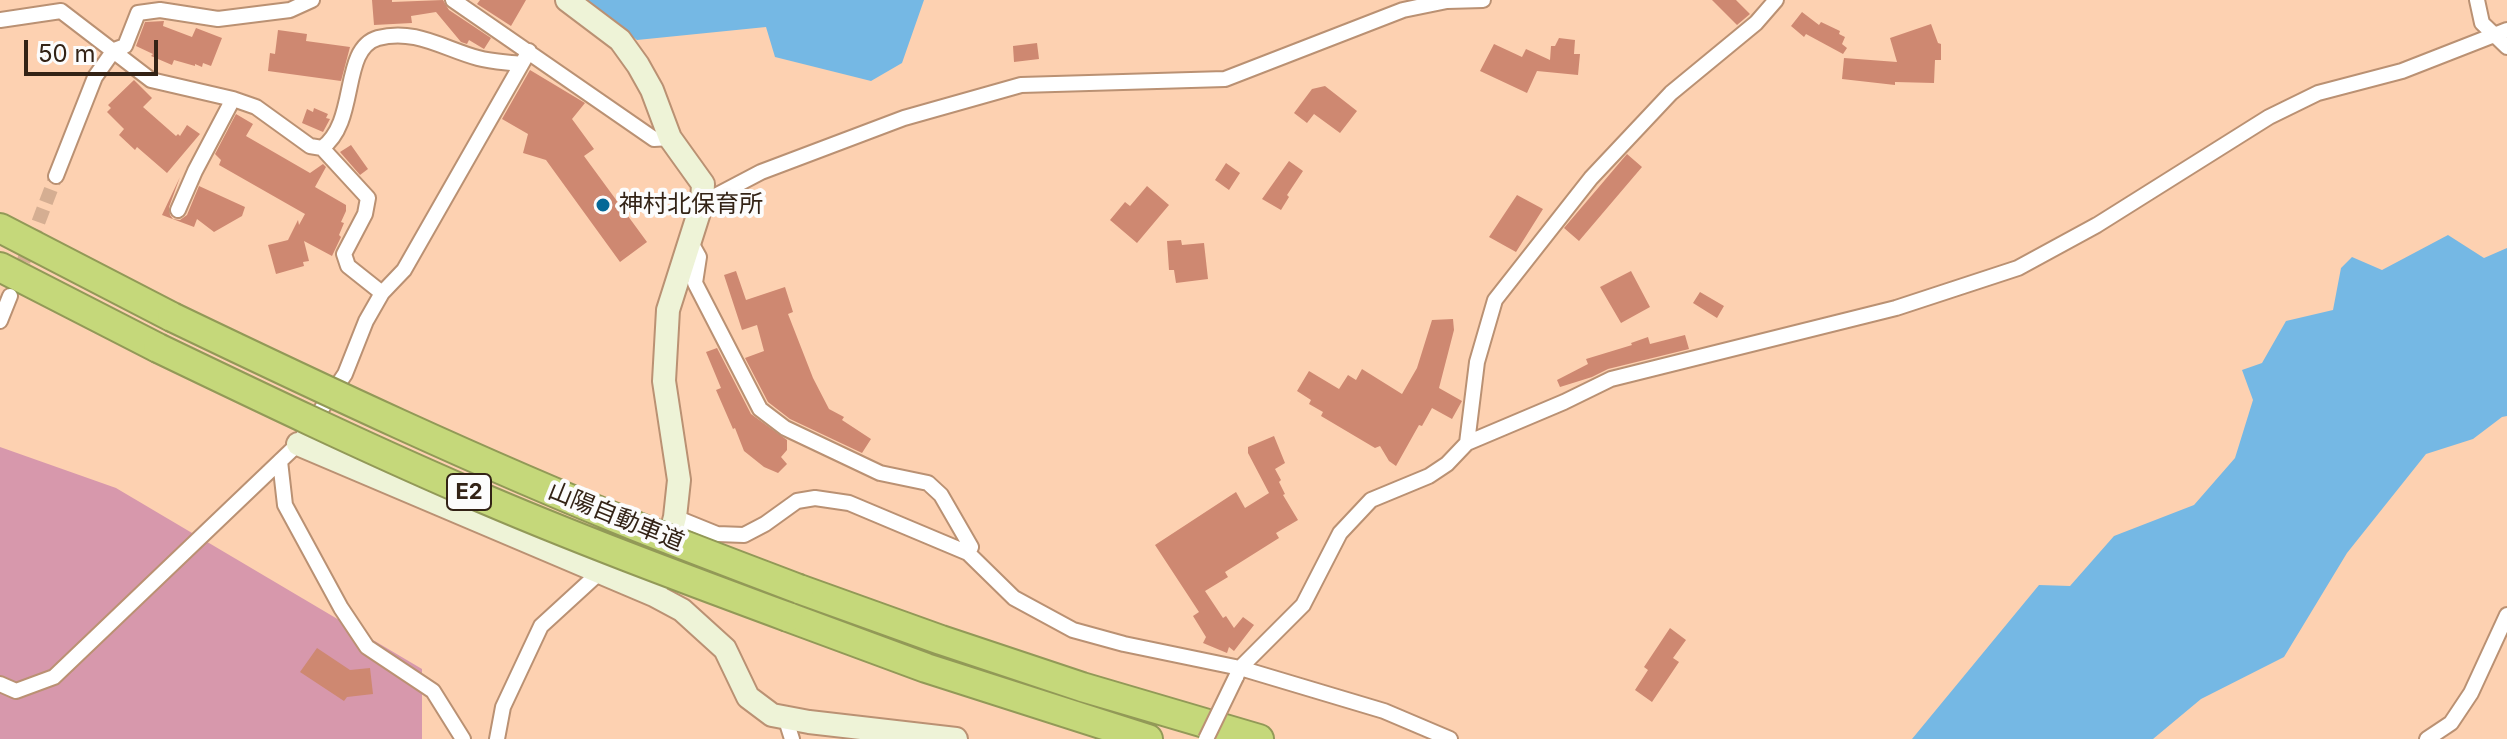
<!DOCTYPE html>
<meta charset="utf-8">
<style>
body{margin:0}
#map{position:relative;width:2507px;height:739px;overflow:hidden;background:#fdd1b1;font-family:Inter,sans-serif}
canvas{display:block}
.scale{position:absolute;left:24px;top:40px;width:134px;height:36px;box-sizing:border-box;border:4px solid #332316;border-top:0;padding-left:10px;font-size:24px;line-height:28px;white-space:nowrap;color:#332316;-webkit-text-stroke:6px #fcfcfc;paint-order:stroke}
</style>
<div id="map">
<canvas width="2507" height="739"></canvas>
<div class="scale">50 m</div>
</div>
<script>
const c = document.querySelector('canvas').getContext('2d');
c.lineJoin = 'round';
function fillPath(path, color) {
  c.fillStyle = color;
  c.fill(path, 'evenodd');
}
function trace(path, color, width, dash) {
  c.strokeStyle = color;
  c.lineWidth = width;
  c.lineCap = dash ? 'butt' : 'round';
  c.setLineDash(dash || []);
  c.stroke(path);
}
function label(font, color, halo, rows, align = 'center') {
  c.font = font + ' Inter,"Noto Sans JP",sans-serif';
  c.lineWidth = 8;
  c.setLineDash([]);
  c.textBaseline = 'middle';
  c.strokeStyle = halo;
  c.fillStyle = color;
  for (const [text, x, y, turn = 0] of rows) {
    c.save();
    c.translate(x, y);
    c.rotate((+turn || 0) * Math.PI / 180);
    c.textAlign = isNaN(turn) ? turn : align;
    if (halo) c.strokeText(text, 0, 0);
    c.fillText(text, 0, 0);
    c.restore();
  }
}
const green = new Path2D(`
 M0,447L116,488L422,669V739H0Z`);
const water = new Path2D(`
 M585,0H924L902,63L871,81L775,57L766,27L637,40Z
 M2448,235L2484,258L2507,248V416L2502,417L2473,439L2426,454L2347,553L2284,657L2201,699L2153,739H1912L2039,585L2070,586L2114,536L2194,505L2235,458L2253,400L2242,370L2262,363L2286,321L2333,310L2341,268L2352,257L2382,270Z`);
const building = new Path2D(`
 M372,0H392V2L443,0L449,10L491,38L484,49L469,40L467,44L461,42L436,12L411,16L412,23L374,25Z
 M480,0H526L511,26L477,4Z
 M1712,0H1736L1750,14L1737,25Z
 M1802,12L1819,25L1821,22L1840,31L1839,34L1845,37L1842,44L1847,48L1843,54L1806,34L1804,37L1791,26Z
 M164,21L163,26L192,37L196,28L222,38L211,66L203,63L202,67L195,64V66L174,60L172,65L151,56L153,54L136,46L145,22Z
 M1931,24L1938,43L1941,44V60H1935L1934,83L1895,82V85L1842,79L1844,58L1897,62L1890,38Z
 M278,30L307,34L306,41L350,47L341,81L268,71L270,53L275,54Z
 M1559,38L1575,40L1574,54H1580L1578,75L1537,71L1527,93L1480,71L1494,44L1522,57L1526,49L1550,60L1551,46H1555Z
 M1037,43L1039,59L1014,62L1013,46Z
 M530,70L585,103L572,119L594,149L584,156L647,242L620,262L546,160L523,153L528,134L502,119Z
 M134,80L152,98L143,107L176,136L178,134L180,136L187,125L200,134L167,173L137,147L135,150L119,135L124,129L107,112L111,108L108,105Z
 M1325,86L1357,111L1340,133L1314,114L1307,123L1294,113L1312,89Z
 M314,108L328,114L326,118L330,119L323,132L302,123L307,109L313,112Z
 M236,114L253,124L246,136L310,173L323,164L326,167L315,187L346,205V211L341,222L344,223L339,235L341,237L332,256L304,241L309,261L303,262L304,266L276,274L268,245L288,240L298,220L299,225L305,214L219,165L221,160L215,154Z
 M351,145L368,169L360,175L340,152Z
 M1627,154L1642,167L1579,241L1564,228Z
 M1289,161L1303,171L1287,195L1289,197L1281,210L1262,199Z
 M1226,163L1240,173L1229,190L1215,180Z
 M180,177L169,207L170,215L173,219L180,220L187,215L199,186L245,207L242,216L214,232L197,219L194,227L162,215Z
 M1147,186L1169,205L1137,243L1110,220L1125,202L1130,206Z
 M1517,195L1543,209L1516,252L1489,237Z
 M1181,240L1182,245L1204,243L1208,279L1176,283L1174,270H1169L1167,241Z
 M736,271L746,300L785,287L793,312L788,314L813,378L829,409L844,417L842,420L871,439L862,453L790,419L768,402L745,358L764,351L757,325L742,330L724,275Z
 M1631,271L1650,307L1621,323L1600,287Z
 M1700,292L1724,306L1717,318L1693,303Z
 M1453,319L1454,330L1439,388L1462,401L1452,419L1432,408L1422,426L1419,425L1396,466L1389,461L1380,446L1375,448L1321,416L1323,412L1309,404L1311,400L1297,391L1309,371L1339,389L1348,375L1356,380L1362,369L1402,394L1417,368L1432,320Z
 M1685,335L1689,349L1608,369L1592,377L1560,387L1557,380L1588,364L1586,359L1632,345L1631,343L1648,337L1650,344Z
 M717,348L751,414L787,440V450L781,457L787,464L778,473L764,467L744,451L735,428L733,429L716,390L721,388L706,352Z
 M1274,436L1285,463L1275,469L1281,480L1279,482L1285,494L1283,495L1298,520L1276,533L1279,538L1225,572L1228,577L1205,591L1223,618L1226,616L1234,628L1243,617L1254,625L1234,651L1229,647L1227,653L1203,643L1206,637L1193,616L1199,612L1155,545L1236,492L1245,508L1269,493L1248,453V447Z
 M1670,628L1686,640L1673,658L1679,662L1652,702L1635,690L1648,670L1644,667Z
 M317,648L350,670L370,668L373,694L347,697L344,701L300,672Z`);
const streetTunnel = new Path2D(`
 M16,281L56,176`);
const street = new Path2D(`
 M453,0L654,139L670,138
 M2477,0L2482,23L2507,47
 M0,20L61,11L151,80L233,99L256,107L310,146L322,148C359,121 340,49 378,38C415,28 444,49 478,58C492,62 507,62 521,64
 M322,148L368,198L365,214L344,254L348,266L382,293
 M56,176L95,77L114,50L125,46L138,13L160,10L218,19L290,10L312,0
 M702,203L761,172L904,118L1021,85L1225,79L1403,10L1447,1L1483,0
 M178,210L195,171L233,99
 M690,241L699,257L695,283L760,409L785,428L880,473L928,483L941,495L971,547L968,553
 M0,321L10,296
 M1467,443L1564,402L1611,379L1896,308L2018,268L2097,225L2269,117L2318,93L2402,71L2507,30
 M280,461L285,505L341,608L367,647L433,691L463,739
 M675,517L717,534L744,535L765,524L797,501L815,498L849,503L968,553L1014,598L1073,630L1124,644L1240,668L1384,711L1450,739
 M1236,677L1240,668L1303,605L1340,533L1371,500L1429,476L1447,464L1467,443L1477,362L1495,300L1591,178L1671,93L1756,23L1776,0
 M0,684L16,691L54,677L298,444L345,374L366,321L382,293L404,270L529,51
 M785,717L792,739
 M497,739L503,707L541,626L600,572
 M2427,739L2451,723L2471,693L2507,615`);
const secondary = new Path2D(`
 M567,0L620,40L638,65L652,90L670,138L703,184L702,203L668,310L664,381L679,480L675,517L657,584
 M298,444L654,595L682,610L725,649L748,697L772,715L809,722L956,739`);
const highway = new Path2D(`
 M0,228L172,317
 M0,267L158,348
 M799,589L941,640L1082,687L1259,739
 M788,617L926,668L1148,739`);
const streetBridge = new Path2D(`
 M1206,739L1236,677`);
const highwayBridge = new Path2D(`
 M172,317C324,390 477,462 633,525C688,547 744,568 799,589
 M158,348C260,397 362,446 466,491C572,537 680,577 788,617`);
const markers = [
 [603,205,8,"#056897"]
];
const shields = [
 [469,492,44]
];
const shieldNames = [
 ["E2",469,492]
];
const poiNames = [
 ["神村北保育所",619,205]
];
const streetNames = [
 ["山陽自動車道",616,517,22]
];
fillPath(green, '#d798ac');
fillPath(water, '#75b8e4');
fillPath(building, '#ce8871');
trace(streetTunnel, '#d5ae92', 14, [14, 7]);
trace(street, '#ba9173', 18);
trace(secondary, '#ba9173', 26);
trace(highway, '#929957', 32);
trace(street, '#fff', 14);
trace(secondary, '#eef3d7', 22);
trace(highway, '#c5d87a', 28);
trace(streetBridge, '#ba9173', 18, []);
trace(highwayBridge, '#929957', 32, []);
trace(streetBridge, '#fff', 14);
trace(highwayBridge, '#c5d87a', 28);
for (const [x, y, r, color] of markers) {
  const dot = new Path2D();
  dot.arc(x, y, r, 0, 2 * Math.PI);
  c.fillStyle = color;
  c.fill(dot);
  trace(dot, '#fcfcfc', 3);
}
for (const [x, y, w] of shields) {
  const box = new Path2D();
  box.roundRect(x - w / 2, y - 18, w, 36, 6);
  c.fillStyle = '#fcfcfc';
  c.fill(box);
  trace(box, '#332316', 2);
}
label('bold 22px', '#332316', null, shieldNames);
label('24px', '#332316', '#fcfcfc', poiNames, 'left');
label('24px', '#332316', '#fcfcfc', streetNames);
</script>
